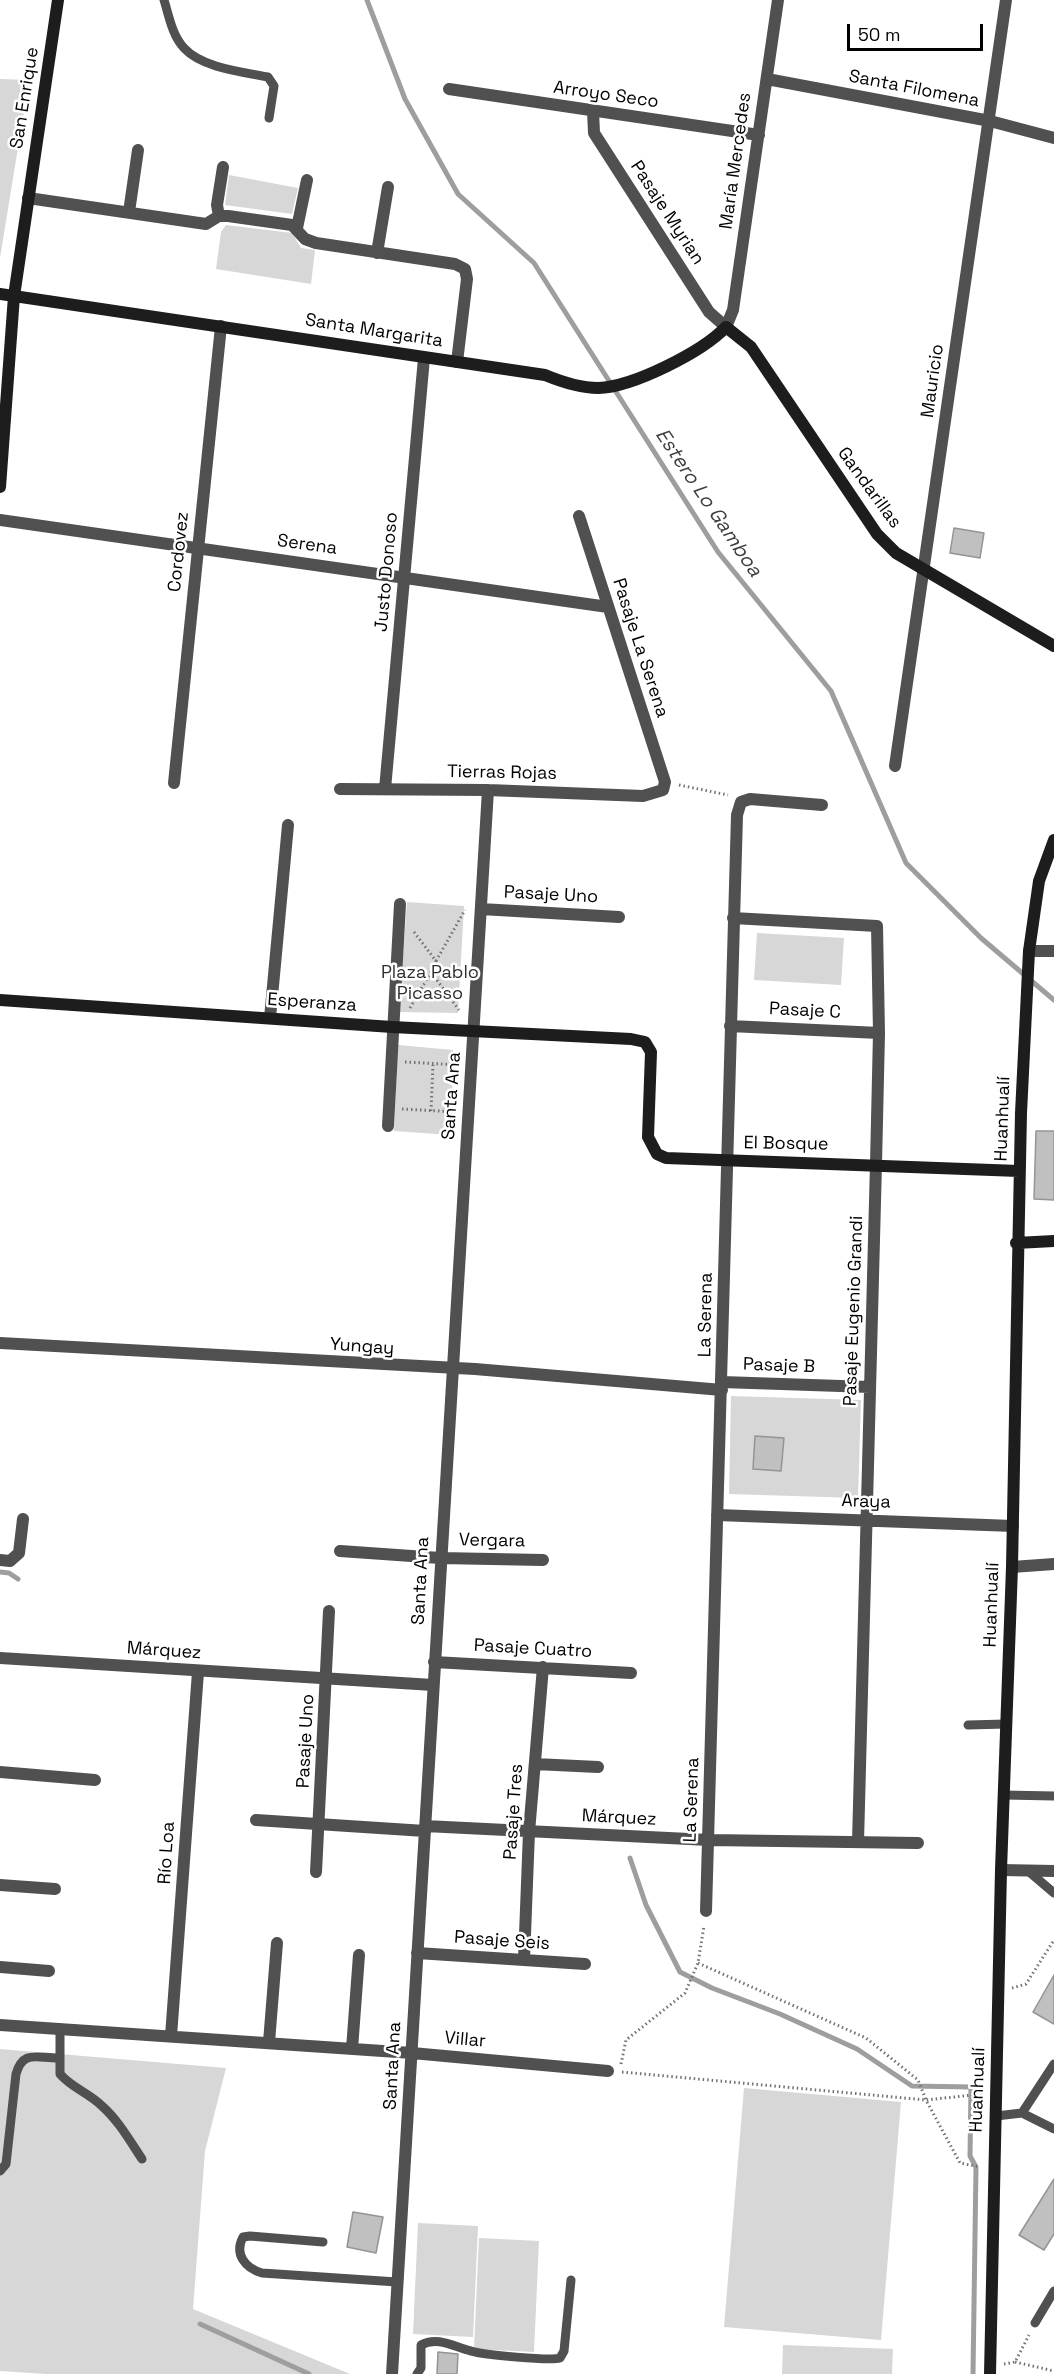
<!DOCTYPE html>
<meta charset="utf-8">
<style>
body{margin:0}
#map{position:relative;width:1054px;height:2374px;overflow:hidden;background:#fff;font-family:"Space Grotesk",sans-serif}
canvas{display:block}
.scale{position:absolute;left:847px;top:24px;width:136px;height:27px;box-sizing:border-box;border:3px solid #000;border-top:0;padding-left:8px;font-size:18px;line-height:21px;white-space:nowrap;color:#000;-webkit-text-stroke:4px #fff;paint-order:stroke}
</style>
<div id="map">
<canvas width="1054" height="2374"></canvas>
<div class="scale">50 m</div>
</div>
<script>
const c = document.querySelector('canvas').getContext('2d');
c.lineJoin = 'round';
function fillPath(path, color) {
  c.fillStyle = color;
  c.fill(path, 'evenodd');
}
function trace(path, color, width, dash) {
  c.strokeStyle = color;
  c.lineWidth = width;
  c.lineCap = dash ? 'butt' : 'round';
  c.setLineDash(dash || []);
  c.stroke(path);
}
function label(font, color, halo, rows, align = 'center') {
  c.font = font + ' "Space Grotesk",sans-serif';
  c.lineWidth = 5;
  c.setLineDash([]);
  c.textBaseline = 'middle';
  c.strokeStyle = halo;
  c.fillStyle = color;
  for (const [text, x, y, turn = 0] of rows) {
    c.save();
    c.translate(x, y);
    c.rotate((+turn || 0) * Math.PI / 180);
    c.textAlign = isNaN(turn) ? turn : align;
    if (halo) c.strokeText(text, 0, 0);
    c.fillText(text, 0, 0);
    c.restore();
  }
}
const green = new Path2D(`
 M0,79L29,80L0,258Z
 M229,175L298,188L292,214L225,205Z
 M226,225L292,233L301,248L315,250L311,284L216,269L221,232Z
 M407,902L464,906L458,1013L399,1012Z
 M757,933L844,938L841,985L754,980Z
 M398,1045L453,1050L451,1135L394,1131Z
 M731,1396L861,1400L858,1498L729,1494Z
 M0,2049L226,2068L205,2151L193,2309L350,2374H46L0,2371Z
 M744,2088L901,2102L881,2340L724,2327Z
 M418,2223L478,2226L473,2337L413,2334Z
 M479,2238L539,2241L534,2352L474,2349Z
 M783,2345L893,2349L892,2374H782Z`);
const stream = new Path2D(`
 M367,0L405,99L458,194L534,263L718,552L831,691L906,863L981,938L1054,1000
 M0,1572L9,1573L18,1579
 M630,1858L646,1905L680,1972L712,1988L780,2014L857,2049L912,2086L971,2087L970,2156L976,2167L973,2374
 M200,2324L309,2374`);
const building = new Path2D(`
 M954,528L984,533L980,558L950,553Z
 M1036,1131H1054V1200L1034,1199Z
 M755,1436L784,1438L781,1471L753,1469Z
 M1054,1975V2024L1033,2012Z
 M1054,2179V2234L1044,2250L1019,2235Z
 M353,2212L383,2217L376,2253L347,2247Z
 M438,2352L458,2354L457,2374H437Z`);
const path = new Path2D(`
 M679,785L728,795
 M414,932L436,961L431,972L459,1010
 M436,961L465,910
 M410,1008L431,972
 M405,1062L458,1065
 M402,1109L455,1112
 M431,1111L433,1065
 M698,1963L866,2038L918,2080L926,2100L960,2163L980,2167
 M1012,1988L1026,1984L1054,1940
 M621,2064L626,2040L685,1993L698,1963L704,1926
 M622,2072L926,2100L982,2094
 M1015,2362L1054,2371
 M1004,2364L1015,2362L1029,2335`);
const lane = new Path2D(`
 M164,0C169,16 172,35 184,48C202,68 243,72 268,77L274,86L269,118
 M968,1725L1006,1724
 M1004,1795L1054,1796
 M1027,1870L1054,1893
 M60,2029V2074C72,2088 89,2093 102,2106C118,2120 130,2141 142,2159
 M1022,2113L1054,2129
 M996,2116L1022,2113L1054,2064
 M0,2171L6,2164L16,2074C23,2050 36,2058 58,2058
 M323,2242L250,2236L243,2237C234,2254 245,2268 262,2273L397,2282
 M1035,2323L1054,2291
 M417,2374L421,2368V2345C438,2336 454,2347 471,2351C484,2355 550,2361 560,2358L564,2351L571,2280`);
const street = new Path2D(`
 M767,79L990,121L1054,138
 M449,89L759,135
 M593,111L594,133L709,312L726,327L733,310L778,0
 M28,198L206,224L219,216H228L292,225L305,239L316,243L455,264L465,269L467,279L457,362
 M129,212L138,150
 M219,216L217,205L223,167
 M297,228L307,180
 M377,253L388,187
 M0,520L608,607
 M895,766L1006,0
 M174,783L221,326
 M340,789L488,790L643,796L663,790L665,782L579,516
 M385,789L424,358
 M481,909L619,917
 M733,918L877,926L879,1033L876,1164L858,1842
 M1029,951H1054
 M270,1018L288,825
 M730,1026L879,1033
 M388,1126L400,904
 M0,1343L475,1369L722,1390
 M722,1382L870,1387
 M717,1515L1013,1526
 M340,1551L440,1558L543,1560
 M0,1560L10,1561L19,1553L23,1519
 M1012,1567L1054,1564
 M0,1658L433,1685
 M434,1662L631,1673
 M535,1764L598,1767
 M0,1772L95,1780
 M256,1820L425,1831
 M425,1826L709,1840L918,1843
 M1001,1870L1054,1871
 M316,1872L329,1611
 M0,1885L55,1889
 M706,1911L737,815L741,802L750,799L822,805
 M417,1953L585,1964
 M524,1960L529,1832L543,1667
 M0,1967L49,1971
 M0,2025L412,2053L608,2071
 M171,2036L198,1672
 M269,2042L277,1943
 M352,2049L359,1955
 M392,2374L488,790`);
const secondary = new Path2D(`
 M0,294L545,375C562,382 579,388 598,388C633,387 702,352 726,327L751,347L877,534L896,553L1054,646
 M0,487L14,296L58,0
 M0,1000L392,1027L631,1039L645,1042L651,1052L648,1137L657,1154L666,1158L1019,1171
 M1016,1243L1054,1241
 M990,2374L1001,1870L1012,1567L1021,1113L1029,951L1039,881L1054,840`);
const streetNames = [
 ["Santa Filomena",914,89,11],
 ["Arroyo Seco",606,95,8],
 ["San Enrique",25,98,-81],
 ["María Mercedes",736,161,-82],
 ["Pasaje Myrian",667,213,57],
 ["Santa Margarita",374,331,9],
 ["Mauricio",933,381,-82],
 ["Gandarillas",869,488,54],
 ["Serena",307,545,8],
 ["Cordovez",179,552,-84],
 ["Justo Donoso",387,572,-85],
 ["Pasaje La Serena",640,648,72],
 ["Tierras Rojas",502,773,1],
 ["Pasaje Uno",551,895,3],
 ["Esperanza",312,1003,4],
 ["Pasaje C",805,1011,3],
 ["Santa Ana",452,1096,-86],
 ["Huanhualí",1003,1119,-88],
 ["El Bosque",786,1144,1],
 ["Pasaje Eugenio Grandi",854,1311,-88],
 ["La Serena",706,1315,-89],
 ["Yungay",362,1347,4],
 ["Pasaje B",779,1366,2],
 ["Araya",866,1502,2],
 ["Vergara",492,1541,1],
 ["Santa Ana",421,1581,-87],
 ["Huanhualí",992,1605,-88],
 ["Pasaje Cuatro",533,1649,3],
 ["Márquez",164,1651,4],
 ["Pasaje Uno",306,1741,-87],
 ["La Serena",692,1800,-88],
 ["Pasaje Tres",514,1812,-86],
 ["Márquez",619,1818,3],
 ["Río Loa",167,1853,-86],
 ["Pasaje Seis",502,1941,4],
 ["Villar",465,2040,5],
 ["Santa Ana",393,2066,-87],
 ["Huanhualí",978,2090,-88]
];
const parkNames = [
 ["Plaza Pablo",430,973],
 ["Picasso",430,994]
];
const waterNames = [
 ["Estero Lo Gamboa",708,503,56]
];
fillPath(green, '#d7d7d7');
trace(stream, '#9e9e9e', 5);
fillPath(building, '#c0c0c0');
trace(building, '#949494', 1.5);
trace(path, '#727272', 3, [1.5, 3]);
trace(lane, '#505050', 9);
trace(street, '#505050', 12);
trace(secondary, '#1d1d1d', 12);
label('18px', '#000', '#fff', streetNames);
label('18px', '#2e2e2e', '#fff', parkNames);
label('italic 20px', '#3f3f3f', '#fff', waterNames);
</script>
